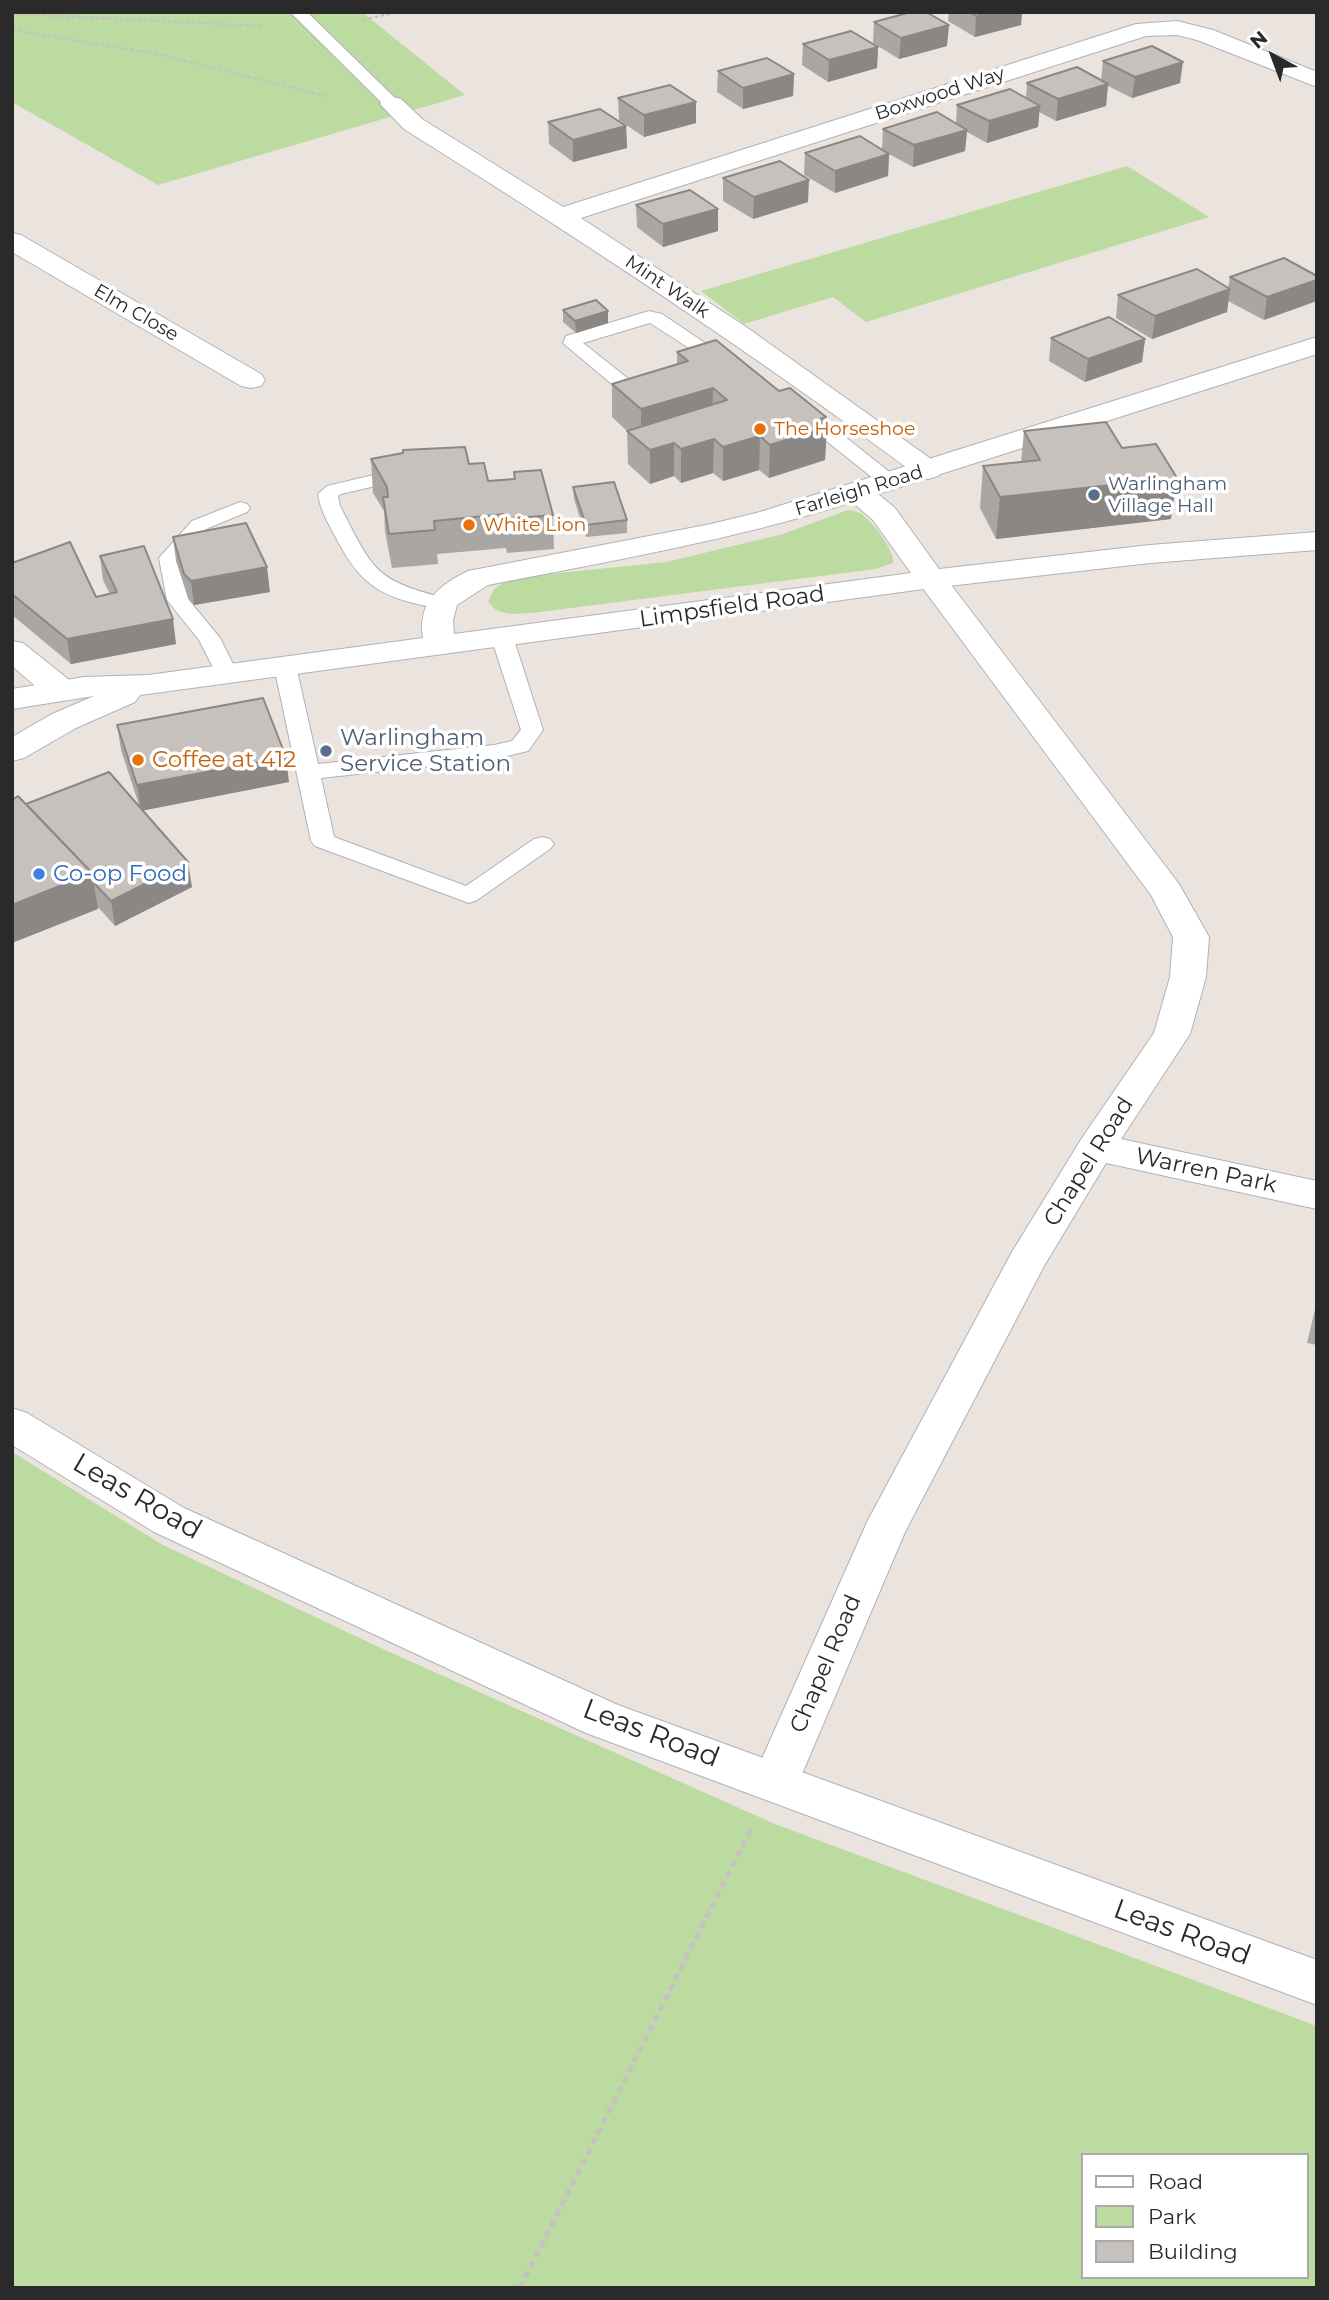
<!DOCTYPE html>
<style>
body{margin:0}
#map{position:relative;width:1329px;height:2300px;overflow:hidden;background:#ebe4de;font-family:Montserrat,sans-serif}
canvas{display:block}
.frame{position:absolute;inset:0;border:14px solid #2a2a2a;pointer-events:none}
.legend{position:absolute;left:1081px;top:2153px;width:228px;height:126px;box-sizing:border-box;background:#fff;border:2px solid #aaa;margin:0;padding:9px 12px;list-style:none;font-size:21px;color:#2a2a2a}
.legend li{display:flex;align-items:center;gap:14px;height:35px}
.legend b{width:35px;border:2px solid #aaa}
.north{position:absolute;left:1238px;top:21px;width:70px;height:70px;-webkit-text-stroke:5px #fff;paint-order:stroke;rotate:319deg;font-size:19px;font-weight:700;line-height:28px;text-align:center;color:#2a2a2a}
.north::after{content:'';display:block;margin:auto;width:24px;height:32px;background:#2a2a2a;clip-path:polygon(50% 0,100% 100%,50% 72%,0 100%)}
</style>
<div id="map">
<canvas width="1329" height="2300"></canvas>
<div class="frame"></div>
<ul class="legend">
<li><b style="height:9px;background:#fff"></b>Road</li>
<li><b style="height:19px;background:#bcdba1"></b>Park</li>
<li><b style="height:19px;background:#c6c1bd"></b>Building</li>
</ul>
<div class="north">N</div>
</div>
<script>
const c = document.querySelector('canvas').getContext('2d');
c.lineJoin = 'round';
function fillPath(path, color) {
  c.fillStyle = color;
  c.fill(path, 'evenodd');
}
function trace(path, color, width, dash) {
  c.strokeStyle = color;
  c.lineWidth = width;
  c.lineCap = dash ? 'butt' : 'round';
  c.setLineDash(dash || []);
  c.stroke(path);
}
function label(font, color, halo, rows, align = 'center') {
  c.font = font + ' Montserrat,sans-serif';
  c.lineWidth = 7;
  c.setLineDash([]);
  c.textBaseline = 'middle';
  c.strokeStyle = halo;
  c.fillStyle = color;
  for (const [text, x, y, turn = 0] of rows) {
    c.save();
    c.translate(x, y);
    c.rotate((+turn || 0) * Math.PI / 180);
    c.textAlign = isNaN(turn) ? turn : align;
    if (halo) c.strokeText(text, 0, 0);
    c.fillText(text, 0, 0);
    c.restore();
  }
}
const green = new Path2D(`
 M12,12H362L465,95L158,185L12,102Z
 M1127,166L1209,217L866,322L833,297L744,324L701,291Z
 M848,510C852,511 856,511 860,513C870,518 896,552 893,563L876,569L532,613C517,614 496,617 488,601L495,588L511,578L666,562L783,534Z
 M12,1452L163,1545L385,1650L775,1824L1317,2026V2288H12ZM1082,2155H1306V2277H1082Z`);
const pathFar1 = new Path2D(`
 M12,14L264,26
 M363,20L397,12
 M12,30L158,54L326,96`);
const path = new Path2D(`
 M520,2288L751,1829`);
const lane = new Path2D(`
 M290,12H307L398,101L400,104L398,107H386Z
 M649,311L662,314L736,364L727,370L720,368L650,323L583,343L640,388L643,392L633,398L626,396L563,343L566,336Z
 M798,403L805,405L897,478L900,482L897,486H883L791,413L788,409Z
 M390,471L397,473L400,477L397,481L341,494L338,496L340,506C374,572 374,580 448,599L452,603L448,607C438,610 427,606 417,604C371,593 355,575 334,534C327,521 320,509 318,494L327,486Z
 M240,502L247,504L250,508L247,512L206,529L180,559L188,599L220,638L238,674L235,679H219L199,640L167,600L159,558L192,521Z
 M502,631L510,632L513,637L543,730L528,751L494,759L321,778L334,837L466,886L534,839L542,837L550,839L554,844L550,849L477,900L469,903L315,846L311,841L274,666L277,661H293L296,666L318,764L494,745L512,741L521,730L491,637L494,632Z`);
const street = new Path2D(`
 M1177,21L1213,30L1317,72V87L1197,40L1177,35L1146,36L581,218L749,329L938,464L943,470L938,476L928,479L918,476C752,352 580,239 404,129L380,104L383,99L392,97L401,99L422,119L563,207L1136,24Z
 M12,233L21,235L261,374L265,380L261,386L251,388L241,386L12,252Z
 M931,570L942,573L1179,884L1209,937L1206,977L1190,1034L1121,1139L1317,1181V1209L1106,1163L1044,1266L905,1532L793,1795L776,1801L759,1795L752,1781L868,1520L1012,1252L1082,1138L1154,1033L1170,977L1173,937L1151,895L916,579L920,573Z
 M12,641L23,643L73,683L78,690L73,697C48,703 31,681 12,666Z`);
const secondary = new Path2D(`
 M1317,337V354L878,494L895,508L939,569L1150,545L1317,532V550L1150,563L931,588L140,695L135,702L76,728L24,758L12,761V737L52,714L94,696L12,709V689L84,677L148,675L423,638C417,603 439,585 468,571L711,524L760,512ZM852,502L873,520L911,573L454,634L453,620L457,605L488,585C611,561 733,540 852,502Z
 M12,1408L27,1413L184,1508L618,1705L1317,1960V2005L586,1733L154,1532L12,1445Z`);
const wall = new Path2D(`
 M949,12H1022L1021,25L975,37L948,21Z
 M874,22L947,46L899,59L873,43Z
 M803,44L878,47L877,68L828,82L802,65Z
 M1103,61L1180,83L1132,98L1108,86L1106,106L1056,121L1039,112L1038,127L987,143L967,132L965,151L913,167L889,154L888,176L835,193L804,175L805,153L882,150L883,129L956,123L957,105L1026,98L1027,83L1101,80Z
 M718,71L794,74L793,96L743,109L717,92Z
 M618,98L696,102V123L644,137L619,120Z
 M548,122L626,126L627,148L573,162L549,144Z
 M723,178L808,202L753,219L723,201Z
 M636,205L718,209V231L663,247L637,227Z
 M1284,258L1264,320L1228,301L1227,312L1152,339L1116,318L1118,295L1228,288L1230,277Z
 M563,310L608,311V323L576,333L563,322Z
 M1051,338L1145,339L1142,362L1085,382L1049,361Z
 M677,352L779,391L826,417V426L827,427L825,460L769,478L759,470L723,481L713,473L681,483L674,476L650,484L628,464L627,431L612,417V384L677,365Z
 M1024,431L1122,448L1171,519L996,539L980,508L983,466L1021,462Z
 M371,459L469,464L488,481L514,479V472L553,515L554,549L507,553L506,548L437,554L438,564L392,568L385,531L384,511L373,493Z
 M573,487L627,520V533L586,537L574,499Z
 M173,537L270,592L194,605L188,598L176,561Z
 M100,556L176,644L71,664L12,615V563L96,597L110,594L103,580Z
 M117,725L289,782L143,810L192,887L115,926L98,907V909L26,804L139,805L121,750Z
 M1317,1301V1345L1307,1343Z`);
const shadedWall = new Path2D(`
 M990,12H1022L1021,25L975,37L976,16Z
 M949,25L947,46L899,59L901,38Z
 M878,47L877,68L828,82L829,60Z
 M1183,62L1180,83L1132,98L1135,77Z
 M794,74L793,96L743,109V88Z
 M1108,84L1106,106L1056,121L1058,99Z
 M696,102V123L644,137V115Z
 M1040,106L1038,127L987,143L989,121Z
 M626,126L627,148L573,162V140Z
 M967,130L965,151L913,167L914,145Z
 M889,154L888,176L835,193V171Z
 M809,180L808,202L753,219L754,197Z
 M718,209V231L663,247V224Z
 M1317,280V301L1264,320L1267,297Z
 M1230,289L1227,312L1152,339L1155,316Z
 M608,311V323L576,333L575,321Z
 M1145,339L1142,362L1085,382L1088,359Z
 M713,388L712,421L641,442V409Z
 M826,417L825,427H827L825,460L769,478L770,445L818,420Z
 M760,436L759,470L723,481V447Z
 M714,439L713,473L681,483V449Z
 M674,443V476L650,484V450Z
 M1177,478L1171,519L996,539L1000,497Z
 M267,567L270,592L194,605L191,581Z
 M173,619L176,644L71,664L67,639Z
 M286,757L289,782L141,811L137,785Z
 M188,862L192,887L115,926L111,901Z
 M92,873L98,909L12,943V905Z`);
const building = new Path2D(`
 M911,12H926L949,25L901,38L874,22Z
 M970,12H990L976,16Z
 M851,31L878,47L829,60L803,44Z
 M1152,46L1183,62L1135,77L1103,61Z
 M767,58L794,74L743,88L718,71Z
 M1077,67L1108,84L1058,99L1027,83Z
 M670,85L696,102L644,115L618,98Z
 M1010,89L1040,106L989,121L957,105Z
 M600,109L626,126L573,140L548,122Z
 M937,112L967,130L914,145L883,129Z
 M860,136L889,154L835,171L805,153Z
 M780,161L809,180L754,197L723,178Z
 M690,190L718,209L663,224L636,205Z
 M1284,258L1317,276V280L1267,297L1230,277Z
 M1197,269L1230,289L1155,316L1118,295Z
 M596,300L608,311L575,321L563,310Z
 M1109,317L1145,339L1088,359L1051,338Z
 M716,340L779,391L790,388L826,417L818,420L827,427L770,445L760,436L723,447L714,439L681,449L674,443L650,450L627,431L727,400L713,388L641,409L612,384L688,361L677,352Z
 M1106,422L1122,448L1156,444L1177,478L1000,497L983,466L1040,460L1024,431Z
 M465,447L469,464L484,463L488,481L515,479L514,472L541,470L553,515L506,519L505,514L434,521L435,530L389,534L383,497H388L387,487L371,459L403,453V450Z
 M614,482L627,520L586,525L573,487Z
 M246,523L267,567L191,581L184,574L173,537Z
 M70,542L96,597L117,592L100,556L144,546L173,619L67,639L12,594V563Z
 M263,698L286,757L137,785L117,725Z
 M109,772L188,862L111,901L93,882L92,873L26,804Z
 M18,796L92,873L12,905V800Z`);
const markers = [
 [760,429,7,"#e8710a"],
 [1094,495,7,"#5c6f8a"],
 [469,525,7,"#e8710a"],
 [326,751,7,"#5c6f8a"],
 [138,760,7,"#e8710a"],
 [39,874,7,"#3f7fe0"]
];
const farStreetnames = [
 ["Boxwood Way",940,94,-18],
 ["Mint Walk",667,287,34],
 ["Elm Close",136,313,30],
 ["Farleigh Road",859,491,-17]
];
const farFoodnames = [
 ["The Horseshoe",774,429],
 ["White Lion",483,525]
];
const farServicenames = [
 ["Warlingham",1108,484],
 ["Village Hall",1108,506]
];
const streetNames = [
 ["Limpsfield Road",732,607,-8],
 ["Chapel Road",1089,1162,-58],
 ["Warren Park",1206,1171,12],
 ["Chapel Road",826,1664,-67]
];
const serviceNames = [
 ["Warlingham",340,738],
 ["Service Station",340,764]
];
const foodNames = [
 ["Coffee at 412",152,760]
];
const shopNames = [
 ["Co-op Food",53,874]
];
const nearStreetnames = [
 ["Leas Road",137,1497,30],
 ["Leas Road",651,1734,21],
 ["Leas Road",1182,1933,20]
];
fillPath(green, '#bcdba1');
trace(lane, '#afb2b9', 2);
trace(street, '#afb2b9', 2);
trace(secondary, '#afb2b9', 2);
trace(pathFar1, '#c3c3c3', 2.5, [3.5, 2.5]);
trace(path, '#c3c3c3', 5, [7, 4.5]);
fillPath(lane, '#fff');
fillPath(street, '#fff');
fillPath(secondary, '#fff');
fillPath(wall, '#aaa6a3');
fillPath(shadedWall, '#8b8784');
fillPath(building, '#c6c1bd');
trace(building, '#8b8784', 2);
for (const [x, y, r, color] of markers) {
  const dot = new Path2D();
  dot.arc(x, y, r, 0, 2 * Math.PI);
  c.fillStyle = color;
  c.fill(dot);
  trace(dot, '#fff', 2.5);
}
label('19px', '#2a2a2a', '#fff', farStreetnames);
label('19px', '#c56008', '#fff', farFoodnames, 'left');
label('19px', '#4e5e75', '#fff', farServicenames, 'left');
label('23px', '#2a2a2a', '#fff', streetNames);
label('23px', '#4e5e75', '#fff', serviceNames, 'left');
label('23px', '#c56008', '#fff', foodNames, 'left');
label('23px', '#366cbe', '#fff', shopNames, 'left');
label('28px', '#2a2a2a', '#fff', nearStreetnames);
</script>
